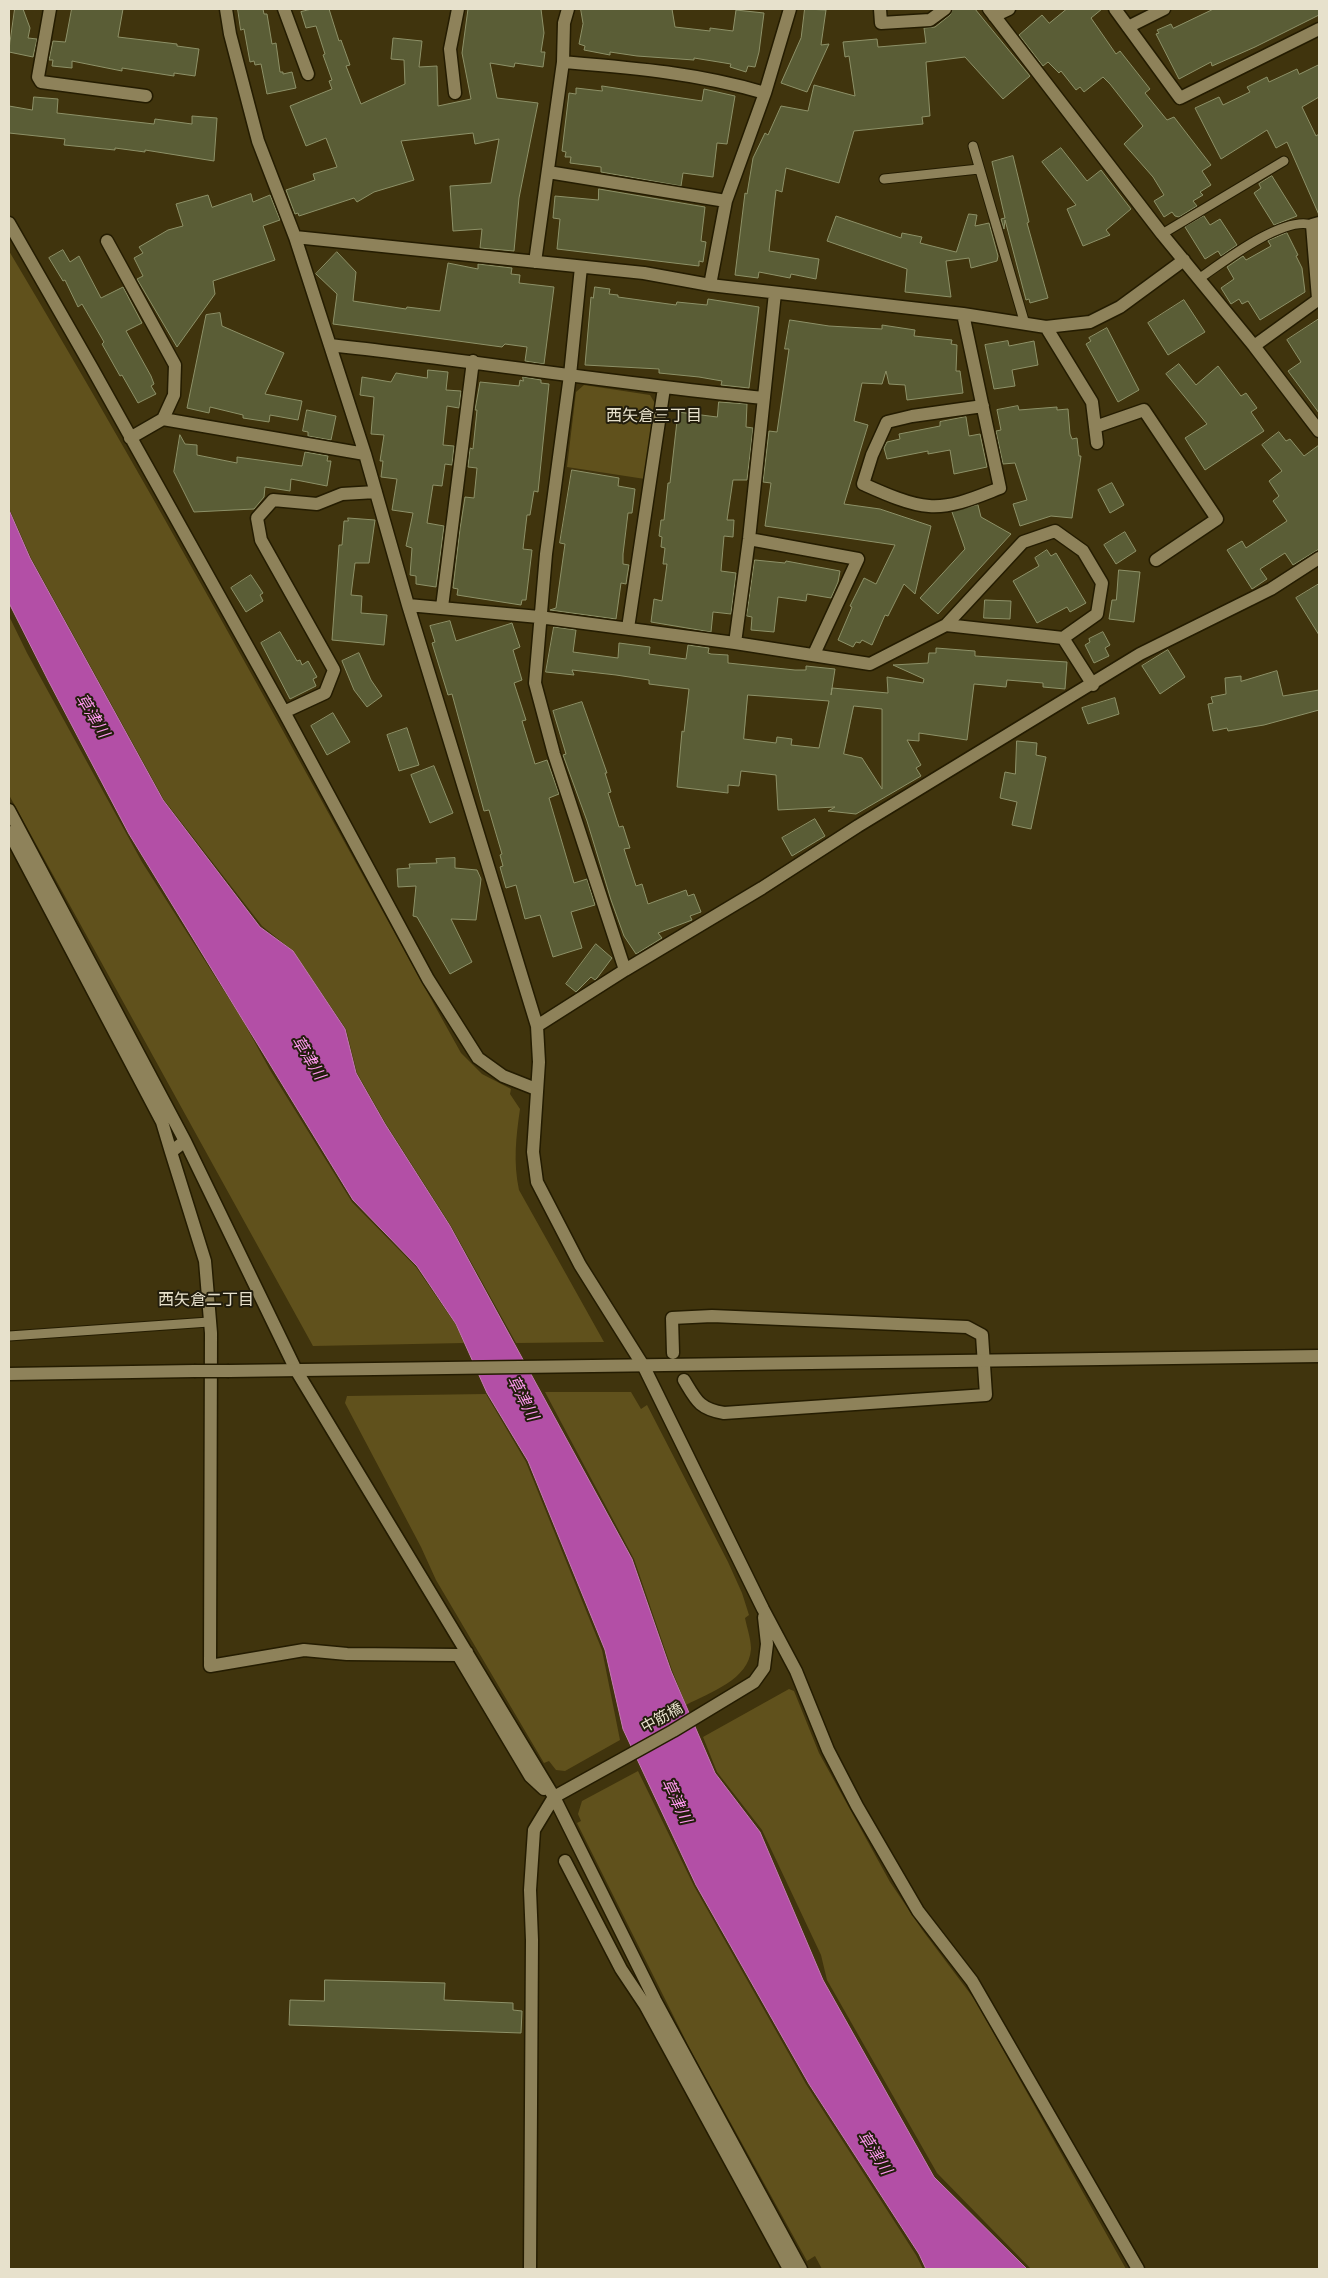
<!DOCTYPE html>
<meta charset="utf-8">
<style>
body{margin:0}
#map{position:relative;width:1328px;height:2278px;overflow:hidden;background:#40340d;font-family:"IBM Plex Sans",sans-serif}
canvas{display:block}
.frame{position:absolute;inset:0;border:10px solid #e7e1cc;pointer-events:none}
</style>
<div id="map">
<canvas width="1328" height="2278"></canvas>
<div class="frame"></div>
</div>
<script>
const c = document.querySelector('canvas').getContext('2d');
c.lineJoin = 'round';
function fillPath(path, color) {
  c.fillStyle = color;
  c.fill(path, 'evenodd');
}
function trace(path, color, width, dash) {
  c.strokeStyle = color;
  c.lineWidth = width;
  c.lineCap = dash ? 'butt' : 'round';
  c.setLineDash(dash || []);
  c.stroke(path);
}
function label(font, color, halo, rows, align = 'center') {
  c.font = font + ' "IBM Plex Sans","Noto Sans JP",sans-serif';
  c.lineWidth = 4;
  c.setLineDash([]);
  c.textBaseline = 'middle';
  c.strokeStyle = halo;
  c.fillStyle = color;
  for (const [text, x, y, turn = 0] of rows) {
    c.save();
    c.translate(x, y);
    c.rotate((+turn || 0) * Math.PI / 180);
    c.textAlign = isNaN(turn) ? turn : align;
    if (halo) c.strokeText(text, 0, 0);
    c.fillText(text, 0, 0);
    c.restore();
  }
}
const green = new Path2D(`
 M9,251C166,514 312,784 461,1053L482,1074L511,1089L510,1094L520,1109C516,1137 513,1162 519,1190L604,1342L516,1343L451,1226L386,1124L357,1073L346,1029L293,951L262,926L164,800L31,558L9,508Z
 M584,385L650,395L656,405L645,479L567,467L576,392Z
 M9,616L27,653L142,862L242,1019L270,1070L352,1202L416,1267L456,1325L464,1343L313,1346L9,795Z
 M545,1392H631L641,1409L647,1405L728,1562L742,1593L749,1615L745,1618C747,1628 751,1639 751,1649C749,1680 710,1692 686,1705L672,1670L634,1559Z
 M486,1394L526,1462L602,1650L620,1740L565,1771L556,1770L549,1761L544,1763L436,1580L421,1547L345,1403L347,1396Z
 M789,1689L794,1691L819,1753L890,1882L923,1931L975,2000L1126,2269H1031L937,2173L827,1980L821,1955L762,1830L717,1772L703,1737Z
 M638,1771L694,1886L806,2084L916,2255L923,2269H822L815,2256L807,2261L690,2049L577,1823L581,1821L578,1814L582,1801Z`);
const water = new Path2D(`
 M9,510L30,558L163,800L260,927L293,951L345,1029L356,1073L385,1124L450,1226L632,1559L671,1671L715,1773L760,1832L823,1980L934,2177L1027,2269H926L919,2254L809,2084L696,1885L623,1729L605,1650L528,1461L487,1393L456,1324L417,1266L353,1200L129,834L49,682L9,603Z`);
const building = new Path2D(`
 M15,9H23L30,28L28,38L37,39L33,57L9,52Z
 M72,9H123L118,37L177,44V46L199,49L195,76L174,73V76L122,68V71L72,61V68L52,66L53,60H49L53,41L65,42Z
 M238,9H263L264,14H267L272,44L276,43L280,72H283V74L292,72L296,88L267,94L261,64L255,65L254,61L250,62L244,29L241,30Z
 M312,9H329L339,41L341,40L350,65L346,66L361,104L405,84L404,60L391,59L393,38L422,41L419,67L437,66L438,106L471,99L462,53L468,9H541L544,33L541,52H545L543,67L515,63L514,67L490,63L497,98L538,103L519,198L514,251L480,248L482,229L453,231L450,186L491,183L499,139L475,144L473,133L401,141L414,180L374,192L357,202L354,198L299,216L298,213L295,214L286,190L315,180L313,174L337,167L326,138L306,146L290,106L332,89L329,81L332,80L323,55L325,54L316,26L306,28L301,12Z
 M581,9H672L675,27L710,31V28L733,31L736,10L764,13L759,52L755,67L748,66L746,72L730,67L731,64L694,58V60L637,56L610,52V55L584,50L585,46L579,44L583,24Z
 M805,9L826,10L821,45L829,44L807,92L781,83L801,38Z
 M953,9H975L1030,76L1003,99L965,57L926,62L930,116L922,117L923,124L854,131L839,183L786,168L782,192L776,190L769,251L819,259L816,279L791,274L790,278L759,272L758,278L735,275L745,193L747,194L753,158L765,133L768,135L781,106L808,111L814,85L855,96L849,56L845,57L843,42L877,39L878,47L926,43L924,28L935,27L950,15Z
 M1067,9H1102L1091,18L1116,54L1120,51L1150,89L1145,93L1167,120L1174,117L1211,165L1202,171L1211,185L1200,192L1203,195L1193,201L1197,206L1179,217L1175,216L1172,212L1164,217L1154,201L1164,195L1153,177L1124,144L1143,126L1110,84L1103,77L1084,92L1080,87L1076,90L1061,71L1059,73L1048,62L1043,66L1019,35L1042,15L1049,23Z
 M1214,9H1319V15L1255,47L1212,66L1211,62L1179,79L1156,34L1159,33L1157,30L1171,24L1173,28Z
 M1319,65V97L1302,107L1316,136L1319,134V215L1287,142L1276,148L1267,130L1221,159L1195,108L1219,97L1223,105L1250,92L1247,87L1267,77L1269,82L1297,69L1299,74Z
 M602,86L702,101L704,89L735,96L727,144L717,143L713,177L683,173L681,186L601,172V167L570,163L571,157H565L566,152L562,151L569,93L576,94V88L602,91Z
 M34,97L58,99L57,113L154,124L155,119L192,124V116L217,118L214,161L145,150V152L115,148V150L64,145L65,139L9,133V106L32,110Z
 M1061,148L1087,181L1101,170L1131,209L1106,230L1110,235L1083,246L1067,209L1076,205L1042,162Z
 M1013,156L1029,222L1027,223L1048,298L1030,303L1029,299L1026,300L1005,220L1004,229L1001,219L1005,218L992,162Z
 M1272,176L1297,216L1274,225L1254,193L1261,188L1259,184Z
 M599,189L705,207L701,241L706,242L703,262L699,261V266L557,249L560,219L553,218L555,196L598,200Z
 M251,194L253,202L270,195L280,220L263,226L275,260L213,281L215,294L177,347L137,279L143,276L134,258L143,253L139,247L168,230L183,226L176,204L208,195L212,207Z
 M969,214L977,215L975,226L989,223L998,256L997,261L971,268L969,258L946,261L951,297L905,292L907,269L827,241L836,216L901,238L902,233L922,237L920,243L956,252Z
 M1204,216L1210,225L1220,219L1237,245L1221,256L1218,251L1205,259L1185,227Z
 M1287,233L1298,255L1296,256L1302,268L1305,292L1260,320L1248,301L1242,304L1239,299L1231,304L1221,288L1234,279L1227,267L1243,256L1246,260L1271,246L1268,241Z
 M63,250L70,262L79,256L101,298L123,287L142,323L126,331L151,376L154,384L151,386L156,394L138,403L122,375L120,376L102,344L104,342L82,304L78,307L65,280L63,281L49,258Z
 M337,252L356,272L353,301L406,309L407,307L440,311L448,263L478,269V264L512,268L511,274L520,275L519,283L554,287L544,364L525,361L527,347L505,344L502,347L333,324L337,294L316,274Z
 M595,287L610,289L609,294L618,295V297L676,305L677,302L707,305L708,299L759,307L749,388L721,385L722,381L699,377L659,373V369L585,365L591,297L593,298Z
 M1184,300L1205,332L1168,355L1148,323Z
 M220,313L222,326L284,353L265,394L302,401L298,420L270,415L269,422L243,418V415L210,407L209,413L187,408L206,315Z
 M1319,319V413L1288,371L1301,362L1287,340Z
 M790,320L829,326L882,329V325L915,330L914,336L952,340L951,344L957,345L956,371H960L963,393L907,400L905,385L889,384L886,371L882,384L862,383L854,421L868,425L844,504L880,509L931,526L915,594L904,584L888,616L885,615L872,645L862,640L860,643L856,642L853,647L838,640L852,607L850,606L864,578L876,584L895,545L765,526L771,483L763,482L769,431L777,432L789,349H785Z
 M1107,328L1139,390L1118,402L1086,344L1091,341L1089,338Z
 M1008,341L1009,346L1034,341L1038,365L1012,370L1015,386L994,389L985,345Z
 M1179,364L1196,385L1218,366L1241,396L1246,393L1257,408L1251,412L1264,431L1205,470L1185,438L1207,424L1166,374Z
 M428,370L448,372L446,390L461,391L459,408L447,406L443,445L454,446L452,465L445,464L442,486L433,485L427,523L444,526L436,587L416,584V576L410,575L412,548L406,546L413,513L392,510L397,479L381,477L383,461H380L384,435L371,434L374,397L360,395L362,377L391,382L396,373L427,378Z
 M523,377L541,380V383L549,384L538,492L534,491L530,515H527L523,549L532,550L526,600H522L521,605L457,595L458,589L453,588L460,529L465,497L474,498L477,468L468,467L470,448L473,449L477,410H475L480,382L519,386L520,380L523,381Z
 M719,402L747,404L746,427L753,428L747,480H733L727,520H734L733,537L724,536L721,571L736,573L731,614L713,612L711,632L651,622L654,599L662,601L667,564H663L665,548L661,547L662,537L659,536L661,520H664L668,483H670L678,412L717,417Z
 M1018,406L1019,410L1057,407V410L1068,409L1070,434L1072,439L1077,438L1079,456H1081L1072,518L1051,516L1020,526L1013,504L1027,500L1015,463L1003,464L996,431L1001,430L997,410Z
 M307,410L336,416L331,440L308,436V432L303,431Z
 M966,417L969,436L980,434L987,467L954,474L950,450L928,454V451L887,459L884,448L887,442L900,439L899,434L940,426V422Z
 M1279,432L1286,441L1290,439L1304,456L1319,445V549L1293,565L1285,553L1260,569L1267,579L1252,589L1227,550L1242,541L1246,548L1287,521L1273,501L1279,496L1269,481L1282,471L1262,445Z
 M180,435L185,444L197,445V455L237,463V457L302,466L305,452L328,456L327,461H331L327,486L291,479L290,491L265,487L264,497L254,509L194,512L174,472Z
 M572,470L619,478L618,486L635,489L632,513H628L623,554V564L629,565L627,577L626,584L621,583L616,619L550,610L556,608L565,544L560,543Z
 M1112,483L1124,505L1110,513L1098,490Z
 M978,505L981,517L1011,534L938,614L920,598L965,549L952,512Z
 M348,518L375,520L369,563H355L351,595L362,596L361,613L387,615L384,645L332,640L339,545H342L344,521H348Z
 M1125,532L1136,551L1116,564L1104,545Z
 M1047,550L1051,556L1056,553L1086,603L1070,612L1067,607L1037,623L1013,581L1039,566L1035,558Z
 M755,560L785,563L786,561L840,571L838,582L831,598L807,594L806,601L778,597L774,632L751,630L752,617L747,616Z
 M1119,570L1140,572L1134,622L1109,619L1112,600H1116Z
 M251,575L263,593L260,595L263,601L246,612L231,588Z
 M1319,584V635L1296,598Z
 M985,600L1011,601L1010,619L984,618Z
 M450,621L456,641L512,623L520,647L513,650L522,680L514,683L526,720L522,721L535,764L547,760L559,794L549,798L574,883L587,879L595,905L571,912L582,948L553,957L540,915L525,919L516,885L506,888L500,867L503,866L500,855L502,854L489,810L484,811L452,694L448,695L432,643L435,642L430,626Z
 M554,627L576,630L573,652L618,658L619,643L650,647L649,654L686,659L688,645L709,648L708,653L711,654L728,655V663L795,670H806V666L835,669L831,695L832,688L888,693L887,677L923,683L924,679L893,665L928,663L929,653H936V648L975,651V656L1067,662L1065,689L1043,687V683L1007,680L1006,687L974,684L967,740L919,733V741L907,740L921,765L916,768L921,776L856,814L828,811L835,807L778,810L776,775L741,771L739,786L728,785V793L677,787L682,731L684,732L689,689L649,684V680L616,675L572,670L574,675L546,672ZM748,695L829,701L819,748L791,745L792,739L777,737L776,743L744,739ZM854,706L882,709V789L862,758L844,754Z
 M280,632L297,661L300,660L302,665L308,661L317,677L313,679L316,686L290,699L261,643Z
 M1103,632L1110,645L1105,648L1109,656L1094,663L1085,645L1090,642L1089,639Z
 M1168,650L1185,677L1160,694L1142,666Z
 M359,653L371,680L382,696L367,707L354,690L342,661Z
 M1277,671L1283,696L1319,690V710L1264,725L1228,731L1227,728L1213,731L1208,704L1213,703L1211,697L1226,694L1225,678L1241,676V681Z
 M1115,698L1119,714L1088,724L1082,708Z
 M582,702L607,773H605L611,792L608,793L619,827L623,826L630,848L624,849L636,886L642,884L648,904L686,890L688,896L694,894L701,912L690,916L692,920L658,933L662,938L636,954L624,936L611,900L587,821L563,755L566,754L553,711Z
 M333,713L350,742L327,755L311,726Z
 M407,728L419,765L399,771L387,735Z
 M1017,741L1037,743L1036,755L1046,757L1031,829L1012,825L1017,802L1000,798L1005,772L1015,774Z
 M434,766L453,813L430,823L411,775Z
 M815,819L825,836L792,856L782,838Z
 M455,858V868L477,870L481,879L476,920L451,919L472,962L450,974L417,917L413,916L416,886L398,887L397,869L410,868L409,864L437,863L436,859Z
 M596,944L612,958L597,978L595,980L591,977L576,992L566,984Z
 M325,1980L445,1983L444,2000L513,2003V2010L522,2011L521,2033L289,2025L290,2000L324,2001Z`);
const service = new Path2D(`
 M973,146L1025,324
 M884,179L979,169
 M1162,234L1284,161
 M1200,278C1223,262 1284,215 1312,225
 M9,1336L209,1322`);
const minor = new Path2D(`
 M50,9L38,77L41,82L146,96
 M226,9L230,34L258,141L295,237L365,454L408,605L537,1026L539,1062L533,1152L537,1182L580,1265L644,1367L763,1609L796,1671L828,1750L857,1806L918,1911L972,1981L1138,2269
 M284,9L308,74
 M880,9L881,23L930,20L945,9
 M989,9L1162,234L1254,346L1319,431
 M1115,9L1180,98L1319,29
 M994,16L1009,9
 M1128,27L1164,9
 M563,62C634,68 697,73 765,93
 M455,93L450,49L458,9
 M548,172L726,201
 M9,223L92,368L284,712L428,979L478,1058L503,1076L536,1089
 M295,237L644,273L710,285L963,314L1046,327L1090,322L1120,307L1184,260
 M107,241L175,365L174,395L163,419
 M535,262L563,62L564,23L568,9
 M581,267L570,375L546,554L535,683L554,754L625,970
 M710,285L726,201L765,93L790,9
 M1318,299L1312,225L1319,223
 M963,314L1000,488C979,496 953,508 929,506C909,505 881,492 863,484L872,455L887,422L912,416L983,406
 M1046,327L1092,402L1097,443
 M330,345C475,361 619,384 764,398
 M1254,346L1319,299
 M1095,427L1144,410L1217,519L1156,560
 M130,438L163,419L365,454
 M749,539L858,559L814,654
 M408,605L539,617L735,643L749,539L775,293
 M442,607L473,361
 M946,625L1023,542L1055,531L1083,551L1102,583L1097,614L1063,638
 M628,628L664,388
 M735,643L870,664L946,625L1063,638L1093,685
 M284,712L325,693L334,670L261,540L257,518L273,500L317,504L342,494L376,492
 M9,810L185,1141L296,1370L554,1797L655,2000L801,2269
 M9,832L162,1122L171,1152
 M537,1026L625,970L762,888L858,826L1140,654L1271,589L1319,558
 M185,1141L171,1152L205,1261L211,1333L210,1666L304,1650L347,1654L458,1655L467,1652
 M673,1353L672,1318L712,1316L967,1327L982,1335L986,1395L724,1413C699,1409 696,1400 684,1380
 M458,1655L530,1776L544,1789
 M565,1861L621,1969L645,2005L789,2269
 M530,2269L532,1940L530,1890L534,1830L554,1797L673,1731L754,1682L764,1668L767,1644L764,1617`);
const tertiary = new Path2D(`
 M229,1371L1319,1356
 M9,1374L194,1371`);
const tertiaryBridge = new Path2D(`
 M194,1371H229`);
const streetNames = [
 ["中筋橋",662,1718,-29]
];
const neighbourhoodNames = [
 ["西矢倉三丁目",654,416],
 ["西矢倉二丁目",206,1300]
];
const waterNames = [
 ["草津川",92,716,58],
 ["草津川",308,1058,58],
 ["草津川",522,1398,62],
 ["草津川",676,1801,64],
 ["草津川",874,2153,57]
];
fillPath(green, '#60511c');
fillPath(water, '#b34fa6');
trace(water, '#c37bb1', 1);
fillPath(building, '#5a5d36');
trace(building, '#8d9168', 1);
trace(service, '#241c01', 11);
trace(minor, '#241c01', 15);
trace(tertiary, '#241c01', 15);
trace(service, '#8e825a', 9);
trace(minor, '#8e825a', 12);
trace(tertiary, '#8e825a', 12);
trace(tertiaryBridge, '#241c01', 15, []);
trace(tertiaryBridge, '#8e825a', 12);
label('15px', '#e7e1cc', '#221d0c', streetNames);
label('16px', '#e7e1cc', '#221d0c', neighbourhoodNames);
label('italic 16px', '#fc97ec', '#221d0c', waterNames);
</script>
